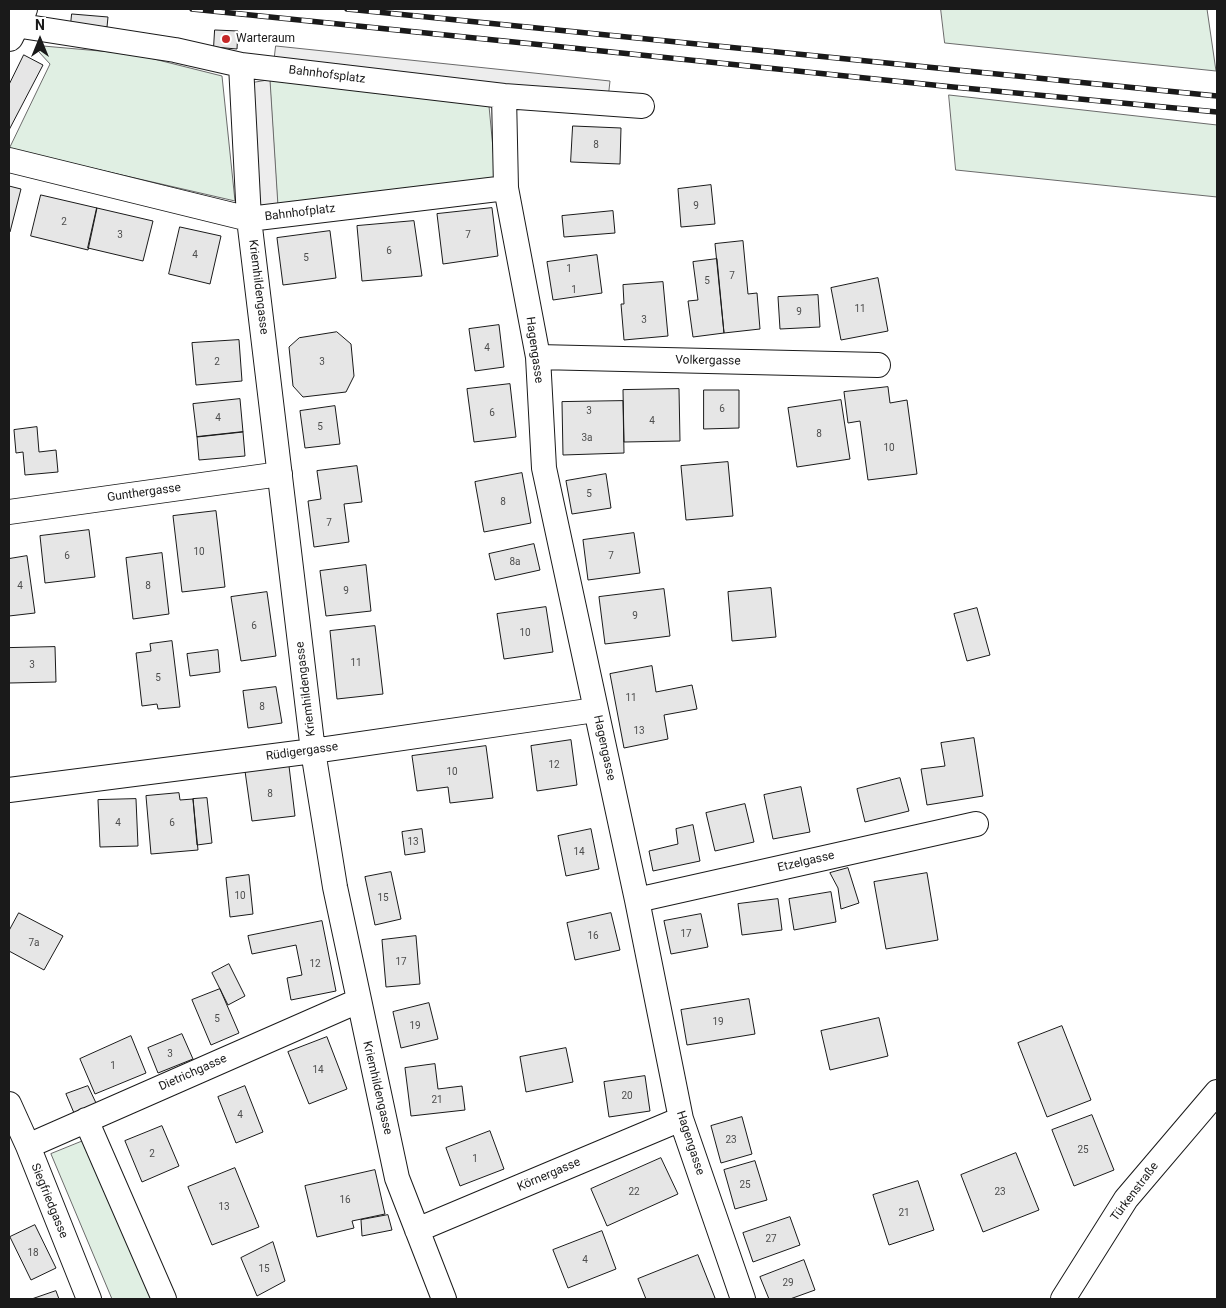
<!DOCTYPE html>
<meta charset="utf-8">
<style>
body{margin:0}
#map{position:relative;width:1226px;height:1308px;overflow:hidden;background:#fff;font-family:Roboto,sans-serif}
canvas{display:block}
.frame{position:absolute;inset:0;border:10px solid #1a1a1a;pointer-events:none}
.north{position:absolute;left:15px;top:15px;width:50px;height:50px;-webkit-text-stroke:4px #fff;paint-order:stroke;rotate:0deg;font-size:14px;font-weight:700;line-height:20px;text-align:center;color:#1a1a1a}
.north::after{content:'';display:block;margin:auto;width:18px;height:22px;background:#1a1a1a;clip-path:polygon(50% 0,100% 100%,50% 72%,0 100%)}
</style>
<div id="map">
<canvas width="1226" height="1308"></canvas>
<div class="frame"></div>
<div class="north">N</div>
</div>
<script>
const c = document.querySelector('canvas').getContext('2d');
c.lineJoin = 'round';
function fillPath(path, color) {
  c.fillStyle = color;
  c.fill(path, 'evenodd');
}
function trace(path, color, width, dash) {
  c.strokeStyle = color;
  c.lineWidth = width;
  c.lineCap = dash ? 'butt' : 'round';
  c.setLineDash(dash || []);
  c.stroke(path);
}
function label(font, color, halo, rows, align = 'center') {
  c.font = font + ' Roboto,sans-serif';
  c.lineWidth = 4;
  c.setLineDash([]);
  c.textBaseline = 'middle';
  c.strokeStyle = halo;
  c.fillStyle = color;
  for (const [text, x, y, turn = 0] of rows) {
    c.save();
    c.translate(x, y);
    c.rotate((+turn || 0) * Math.PI / 180);
    c.textAlign = isNaN(turn) ? turn : align;
    if (halo) c.strokeText(text, 0, 0);
    c.fillText(text, 0, 0);
    c.restore();
  }
}
const green = new Path2D(`
 M941,9H1207L1216,71L945,43Z
 M43,46L134,54L222,76L235,201L9,149L50,64L39,52Z
 M270,80L489,106L496,180L278,206Z
 M949,95L1217,125V197L956,170Z
 M88,1139L154,1299H112L51,1154Z`);
const parking = new Path2D(`
 M276,46L610,81L608,99L274,63Z
 M270,80L278,206L260,208L252,83Z`);
const building = new Path2D(`
 M72,14L108,17L107,27L71,24Z
 M215,30L238,31L237,49L214,47Z
 M24,55L43,65L9,130V85Z
 M573,126L621,128L620,164L571,162Z
 M711,185L715,224L681,227L678,189Z
 M9,186L21,189L10,232H9Z
 M41,195L97,208L88,250L31,236Z
 M97,208L153,221L143,261L88,248Z
 M492,208L498,256L443,264L437,214Z
 M613,211L615,233L564,237L562,216Z
 M414,221L422,276L362,281L357,226Z
 M180,227L221,236L210,284L169,274Z
 M330,231L336,278L283,285L277,238Z
 M743,241L748,294L757,293L760,329L724,333L715,244Z
 M597,255L602,293L553,300L547,262Z
 M717,259L724,333L693,337L688,301L698,300L693,262Z
 M878,278L888,331L841,340L831,288Z
 M663,282L668,336L624,340L621,304H624L623,285Z
 M818,295L820,327L780,329L778,297Z
 M499,325L504,367L475,371L469,329Z
 M337,332L351,344L354,376L346,392L303,397L293,386L289,347L299,338Z
 M239,340L242,381L196,385L192,343Z
 M510,384L516,437L474,442L467,389Z
 M888,387L890,403L907,400L917,474L868,480L860,421L848,423L844,392Z
 M679,389L680,441L624,442L623,390Z
 M704,390H739V428L704,429Z
 M240,399L243,432L197,437L193,404Z
 M841,400L850,459L797,467L788,408Z
 M623,401L624,453L563,455L562,402Z
 M335,406L340,444L305,448L300,411Z
 M37,427L39,452L56,450L58,472L25,475L23,452L16,453L14,430Z
 M243,432L245,456L199,460L197,437Z
 M728,462L733,516L686,520L681,466Z
 M357,466L362,502L344,504L349,542L314,547L308,501L321,499L317,471Z
 M522,473L531,523L484,532L475,482Z
 M606,474L611,508L572,514L566,481Z
 M216,511L225,587L182,592L173,516Z
 M89,530L95,577L45,583L40,536Z
 M634,533L640,573L588,580L583,540Z
 M534,544L540,570L495,580L489,554Z
 M162,553L169,614L133,619L126,558Z
 M27,556L35,613L9,616V559Z
 M366,565L371,611L326,616L320,571Z
 M771,588L776,637L732,641L728,592Z
 M664,589L670,636L605,644L599,597Z
 M267,592L276,656L241,661L231,597Z
 M546,607L553,652L504,659L497,614Z
 M977,608L990,655L967,661L954,614Z
 M375,626L383,694L337,699L330,631Z
 M172,641L180,707L158,709L157,704L142,706L136,653L151,651L150,644Z
 M55,647L56,682L9,683V648Z
 M218,650L220,672L190,676L187,654Z
 M652,666L656,692L692,685L697,709L664,715L668,739L624,748L610,674Z
 M276,687L282,723L248,728L243,691Z
 M974,738L983,796L927,805L921,769L945,766L941,743Z
 M571,740L577,785L537,791L531,746Z
 M486,746L493,798L450,803L448,787L417,791L412,756Z
 M289,766L295,816L252,821L245,771Z
 M900,778L909,811L865,822L857,789Z
 M801,787L810,832L773,839L764,795Z
 M179,793L180,800L193,799L198,850L151,854L146,796Z
 M207,798L212,843L197,845L193,799Z
 M136,799L138,846L100,847L98,800Z
 M745,804L754,842L715,851L706,813Z
 M693,825L700,861L653,871L649,851L678,844L676,829Z
 M422,829L425,852L405,855L402,832Z
 M591,829L599,869L566,876L558,836Z
 M848,868L859,903L841,909L838,888L830,873Z
 M391,872L401,919L375,925L365,877Z
 M927,873L938,940L886,949L874,882Z
 M249,875L253,914L230,917L226,878Z
 M831,892L836,922L794,930L789,899Z
 M778,899L782,930L742,935L738,904Z
 M19,913L63,936L44,970L9,951V931Z
 M611,913L620,950L575,960L567,923Z
 M701,914L708,947L671,954L664,921Z
 M322,921L336,991L291,1000L287,978L302,975L296,945L252,954L248,936Z
 M416,936L420,984L386,987L382,940Z
 M229,964L245,996L228,1005L212,973Z
 M220,989L239,1033L211,1045L192,1000Z
 M749,999L755,1034L687,1045L681,1010Z
 M429,1003L438,1039L401,1048L393,1012Z
 M879,1018L888,1056L830,1070L821,1031Z
 M1062,1026L1091,1100L1047,1117L1018,1043Z
 M182,1034L193,1059L158,1073L148,1048Z
 M131,1036L146,1073L95,1094L80,1059Z
 M327,1037L347,1089L309,1104L288,1052Z
 M566,1048L573,1082L526,1092L520,1057Z
 M435,1064L438,1089L462,1086L465,1110L411,1116L405,1068Z
 M645,1076L650,1111L609,1117L604,1082Z
 M88,1086L96,1103L74,1113L66,1094Z
 M245,1086L263,1132L236,1143L218,1097Z
 M1092,1115L1114,1170L1074,1186L1052,1130Z
 M742,1117L752,1154L721,1163L711,1126Z
 M162,1126L179,1166L142,1182L125,1141Z
 M490,1131L504,1169L460,1186L446,1148Z
 M1016,1153L1039,1210L983,1232L961,1175Z
 M661,1158L678,1194L607,1226L591,1189Z
 M755,1161L767,1200L735,1209L724,1170Z
 M235,1168L259,1227L212,1245L188,1187Z
 M375,1170L385,1214L352,1221L354,1228L317,1237L305,1186Z
 M918,1181L934,1230L889,1245L873,1195Z
 M388,1215L392,1230L362,1236L361,1220Z
 M790,1217L800,1245L753,1262L743,1233Z
 M35,1225L56,1268L31,1280L10,1237Z
 M602,1231L616,1269L568,1288L553,1250Z
 M273,1242L285,1281L257,1296L241,1258Z
 M698,1255L715,1298L712,1299H646L638,1279Z
 M804,1260L815,1290L790,1299H769L760,1277Z
 M56,1291L59,1299H32Z`);
const street = new Path2D(`
 M15,25L175,50L241,65L504,96L642,106
 M241,65L249,219L313,751L335,887L397,1178L444,1299
 M504,96L506,188L538,357L544,468L637,900L681,1119L743,1299
 M9,160L249,219L506,188
 M538,357L878,365
 M9,512L280,474
 M9,790L313,751L595,710
 M637,900L976,824
 M9,1104L28,1146L89,1299
 M86,1120L164,1299
 M28,1146L358,1001
 M417,1230L681,1119
 M1063,1299L1126,1199L1217,1092`);
const secondary = new Path2D(`
 M9,37L23,9`);
const rail = new Path2D(`
 M192,9L953,87L1217,112
 M347,9L1217,96`);
const markers = [
 [226,39,5,"#c62828"]
];
const numberNames = [
 ["8",596,145],
 ["9",696,206],
 ["2",64,222],
 ["3",120,235],
 ["7",468,235],
 ["6",389,251],
 ["4",195,255],
 ["5",306,258],
 ["1",569,269],
 ["7",732,276],
 ["5",707,281],
 ["1",574,290],
 ["11",860,309],
 ["9",799,312],
 ["3",644,320],
 ["4",487,348],
 ["2",217,362],
 ["3",322,362],
 ["6",722,409],
 ["3",589,411],
 ["6",492,413],
 ["4",218,418],
 ["4",652,421],
 ["5",320,427],
 ["8",819,434],
 ["3a",587,438],
 ["10",889,448],
 ["5",589,494],
 ["8",503,502],
 ["7",329,523],
 ["10",199,552],
 ["6",67,556],
 ["7",611,556],
 ["8a",515,562],
 ["4",20,586],
 ["8",148,586],
 ["9",346,591],
 ["9",635,616],
 ["6",254,626],
 ["10",525,633],
 ["11",356,663],
 ["3",32,665],
 ["5",158,678],
 ["11",631,698],
 ["8",262,707],
 ["13",639,731],
 ["12",554,765],
 ["10",452,772],
 ["8",270,794],
 ["4",118,823],
 ["6",172,823],
 ["13",413,842],
 ["14",579,852],
 ["10",240,896],
 ["15",383,898],
 ["17",686,934],
 ["16",593,936],
 ["7a",34,943],
 ["17",401,962],
 ["12",315,964],
 ["5",217,1019],
 ["19",718,1022],
 ["19",415,1026],
 ["3",170,1054],
 ["1",113,1066],
 ["14",318,1070],
 ["20",627,1096],
 ["21",437,1100],
 ["4",240,1115],
 ["23",731,1140],
 ["25",1083,1150],
 ["2",152,1154],
 ["1",475,1159],
 ["25",745,1185],
 ["22",634,1192],
 ["23",1000,1192],
 ["16",345,1200],
 ["13",224,1207],
 ["21",904,1213],
 ["27",771,1239],
 ["18",33,1253],
 ["4",585,1260],
 ["15",264,1269],
 ["29",788,1283]
];
const poiNames = [
 ["Warteraum",236,39]
];
const streetNames = [
 ["Bahnhofsplatz",327,75,7],
 ["Bahnhofplatz",300,213,-7],
 ["Kriemhildengasse",258,287,83],
 ["Hagengasse",534,350,82],
 ["Volkergasse",708,361,1],
 ["Gunthergasse",144,493,-8],
 ["Kriemhildengasse",306,689,-97],
 ["Hagengasse",604,748,78],
 ["Rüdigergasse",302,752,-8],
 ["Etzelgasse",806,862,-13],
 ["Dietrichgasse",193,1073,-24],
 ["Kriemhildengasse",377,1088,77],
 ["Hagengasse",690,1143,72],
 ["Körnergasse",549,1175,-23],
 ["Türkenstraße",1135,1192,-53],
 ["Siegfriedgasse",49,1201,68]
];
fillPath(green, '#e0efe3');
trace(green, '#6a6a6a', 1);
fillPath(parking, '#ededed');
trace(parking, '#6a6a6a', 1);
fillPath(building, '#e6e6e6');
trace(building, '#1a1a1a', 1);
trace(street, '#1a1a1a', 26);
trace(secondary, '#1a1a1a', 30);
trace(street, '#fff', 24);
trace(secondary, '#fff', 28);
trace(rail, '#1a1a1a', 5.5);
trace(rail, '#fff', 4, [11]);
for (const [x, y, r, color] of markers) {
  const dot = new Path2D();
  dot.arc(x, y, r, 0, 2 * Math.PI);
  c.fillStyle = color;
  c.fill(dot);
  trace(dot, '#fff', 2);
}
label('10px', '#4d4d4d', null, numberNames);
label('12px', '#1a1a1a', '#fff', poiNames, 'left');
label('12px', '#1a1a1a', '#fff', streetNames);
</script>
